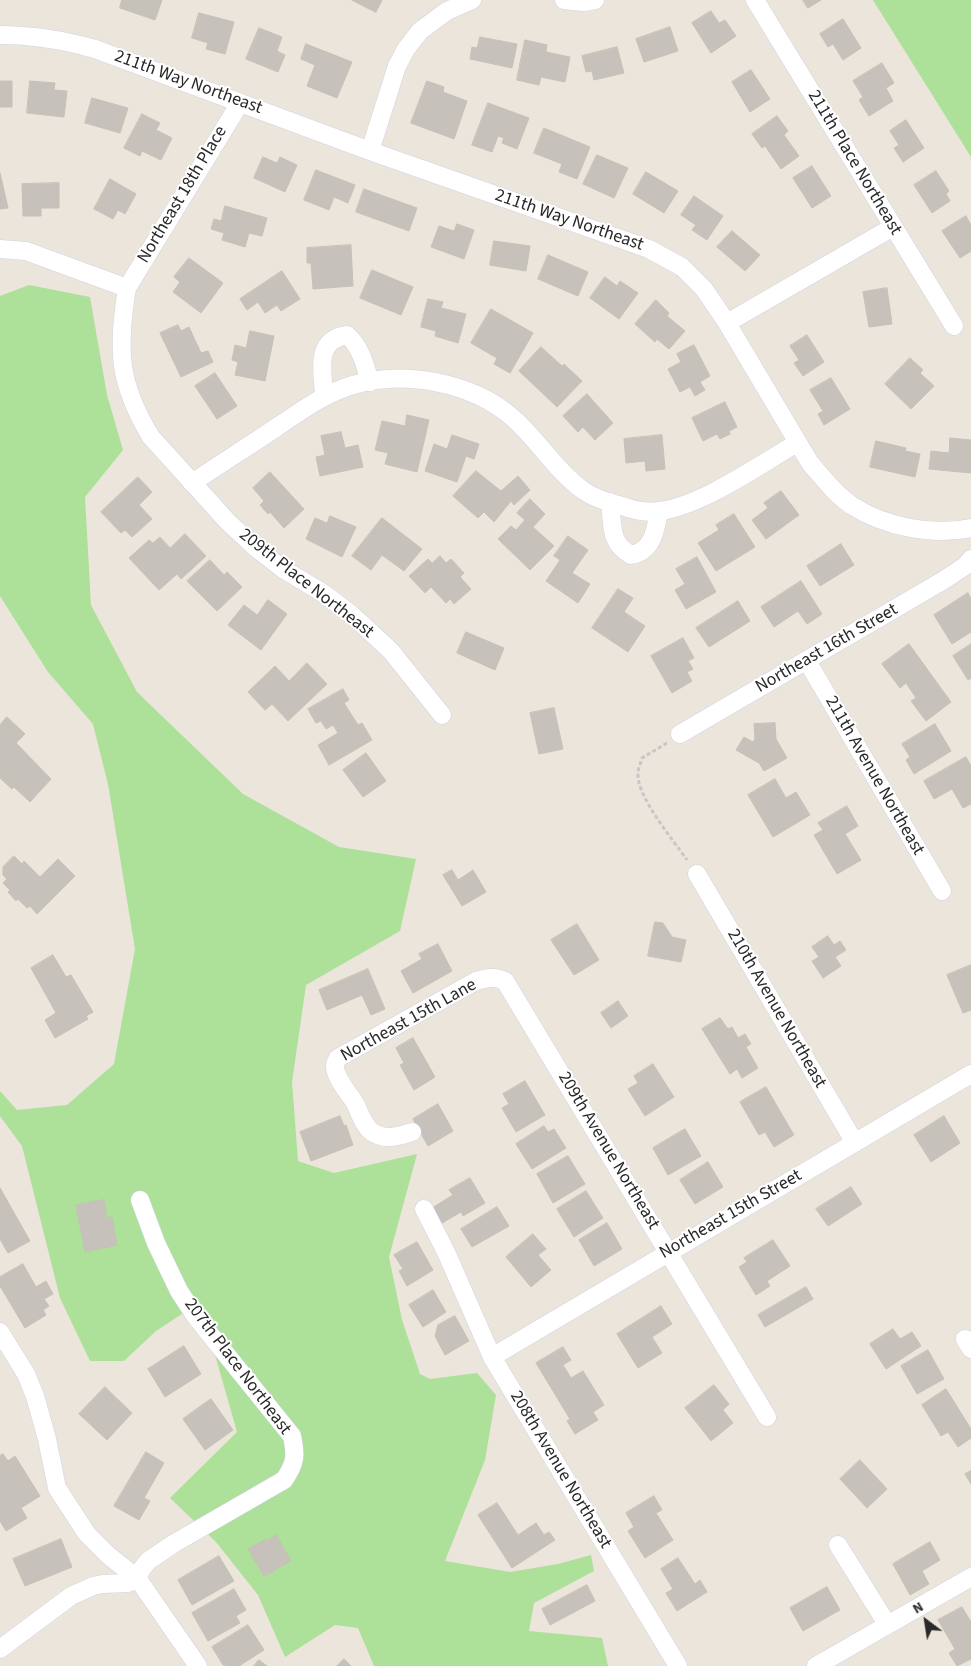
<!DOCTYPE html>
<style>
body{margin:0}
#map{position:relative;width:971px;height:1666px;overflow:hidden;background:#ebe5db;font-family:"Source Sans 3",sans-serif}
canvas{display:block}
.north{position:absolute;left:901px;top:1596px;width:50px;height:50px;-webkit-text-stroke:4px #fff;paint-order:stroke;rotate:329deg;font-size:14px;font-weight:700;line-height:20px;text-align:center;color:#292929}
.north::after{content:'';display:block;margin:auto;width:18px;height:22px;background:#292929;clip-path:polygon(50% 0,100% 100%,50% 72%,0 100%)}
</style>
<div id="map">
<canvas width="971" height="1666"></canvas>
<div class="north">N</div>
</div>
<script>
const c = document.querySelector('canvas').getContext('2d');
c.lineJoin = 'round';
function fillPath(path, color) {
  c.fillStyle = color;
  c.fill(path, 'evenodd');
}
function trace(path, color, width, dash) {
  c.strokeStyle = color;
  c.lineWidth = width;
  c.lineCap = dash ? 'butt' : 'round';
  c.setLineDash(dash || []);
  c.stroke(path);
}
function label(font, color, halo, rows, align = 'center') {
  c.font = font + ' "Source Sans 3",sans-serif';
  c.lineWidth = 4;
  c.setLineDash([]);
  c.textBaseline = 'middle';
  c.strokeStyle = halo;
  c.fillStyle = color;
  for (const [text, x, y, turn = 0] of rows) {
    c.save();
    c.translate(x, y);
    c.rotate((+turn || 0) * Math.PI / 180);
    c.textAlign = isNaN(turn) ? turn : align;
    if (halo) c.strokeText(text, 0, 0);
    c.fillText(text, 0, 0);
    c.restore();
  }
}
const green = new Path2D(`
 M873,0H971V157Z
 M29,285L90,297L107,395L123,450L85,497L91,605L137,692L243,794L339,847L416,859L400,931L306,985L292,1082L298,1161L334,1173L417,1154L389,1257L402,1320L420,1374L430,1379L477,1373L496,1395L485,1460L445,1561L510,1572L558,1564L591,1555L594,1571L534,1603L529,1631L602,1638L608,1666H374L358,1628L335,1625L285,1657L258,1595L216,1542L170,1498L237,1432L200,1302L156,1331L124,1361H90L60,1298L22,1146L0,1116V1091L17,1110L67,1105L114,1064L135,949L108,784L93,724L48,672L0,596V296Z`);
const building = new Path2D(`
 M122,0H162L155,20L120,8Z
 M352,0H382L376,12Z
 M803,0H821L808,8Z
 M711,11L719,23L725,20L736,36L711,53L692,23Z
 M199,13L234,22L225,54L206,49L208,43L192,38Z
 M843,19L861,48L843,60L833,44L828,47L820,34Z
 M670,27L678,51L644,62L636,39Z
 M259,28L282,37L277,51L285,55L278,72L246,59Z
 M480,37L517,44L512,68L470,59L472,47L477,48Z
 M525,40L547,45L546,52L570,57L565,82L541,77L539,85L517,80Z
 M306,44L352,62L337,98L307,86L315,65L301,59Z
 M617,47L624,73L594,80L592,71L586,72L582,56Z
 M882,63L894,83L886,88L893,101L869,116L859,100L863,97L853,81Z
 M751,70L770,99L750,112L732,82Z
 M0,81H12V107H0Z
 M30,81L55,83L54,90L67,91L64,117L27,113Z
 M427,81L444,87L443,92L467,101L454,139L411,123Z
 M92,98L128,108L120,133L85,123Z
 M488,103L529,118L517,149L502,143L504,138L498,136L492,152L472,145Z
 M142,114L160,123L156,130L172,138L161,160L142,151L140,156L124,148Z
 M777,116L788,131L784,135L799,156L781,169L765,146L762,148L752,134Z
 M906,120L924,148L903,162L894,148L899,145L890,131Z
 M544,128L590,147L577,179L559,172L562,164L534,153Z
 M597,155L628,168L614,198L583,184Z
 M263,157L277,163L280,157L297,165L285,192L254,178Z
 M812,166L831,196L812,208L793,178Z
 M316,170L355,185L348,203L334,197L329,210L304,200Z
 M936,171L949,191L946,194L950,201L932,213L914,185Z
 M646,172L678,191L664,213L633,194Z
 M0,173L8,208L0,209Z
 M110,179L136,194L125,214L118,210L113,219L94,209Z
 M59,183V208H41V216H23L22,184Z
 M364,189L417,208L409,231L356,212Z
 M694,196L723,216L707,240L692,230L696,225L681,215Z
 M225,206L267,218L262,236L249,233L245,247L222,240L224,233L211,229L214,219L221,221Z
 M966,216L971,225V251L960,258L942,231Z
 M457,224L474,230L464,259L431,247L439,226L454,231Z
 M732,231L760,255L745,271L717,247Z
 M494,241L530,246L526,271L490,265Z
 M351,245L353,286L313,289L311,263H307V248Z
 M548,255L588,272L578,296L538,279Z
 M189,258L223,283L201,313L173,292L180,282L174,277Z
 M372,270L413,287L401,315L360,298Z
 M282,271L300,299L281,311L277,305L265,313L258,302L247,310L240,299Z
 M605,277L617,286L620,281L638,293L619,319L590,298Z
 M887,288L892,324L869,327L863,292Z
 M428,299L443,302L441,308L466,314L458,343L435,336L436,331L421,327Z
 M656,300L669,313L667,316L685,331L669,349L657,339L655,342L635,324Z
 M491,309L533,333L510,373L494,364L497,358L471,343Z
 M178,325L181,331L189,327L201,353L208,351L213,362L181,377L160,333Z
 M250,331L274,336L265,381L235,375L238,362L232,360L235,345L246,348Z
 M807,335L824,362L803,376L794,363L799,360L790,346Z
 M694,345L710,376L700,382L705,390L695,396L690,387L680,392L668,369L681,362L677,354Z
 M541,347L562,366L564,364L582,381L557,407L519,371Z
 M910,358L923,370L920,373L934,386L911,409L885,384Z
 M215,373L237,406L217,419L195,386Z
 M831,378L850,409L824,425L818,414L823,411L810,390Z
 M587,394L613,423L595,440L583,427L578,432L563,416Z
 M725,402L737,427L729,431L730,434L720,439L717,434L703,441L692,418Z
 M407,415L429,420L417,472L385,464L388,453L375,450L382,421L405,426Z
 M341,432L345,448L358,445L363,467L320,476L316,457L325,455L321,436Z
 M452,435L479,444L474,459L466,456L457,482L425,471L434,444L447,449Z
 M662,435L665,469L646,471L645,461L626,463L624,439Z
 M950,438L971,440V473L929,469L931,451L949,453Z
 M876,441L906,448L905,451L920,454L915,477L870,467Z
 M476,471L501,491L518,476L530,490L514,505L511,501L494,522L484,512L478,518L453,496Z
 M270,472L304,509L284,528L270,512L268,514L260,505L264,501L253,488Z
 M138,477L152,492L139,505L152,519L132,537L125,530L121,533L101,512Z
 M781,491L799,515L766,539L752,520L768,508L764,503Z
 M530,499L545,514L533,527L554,546L530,570L498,539L511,526L516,530L525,520L517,513Z
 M734,514L755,547L716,571L698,543L719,530L716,525Z
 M330,516L356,527L342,557L306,539L315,518L327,523Z
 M382,518L422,549L404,571L382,555L371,570L352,556Z
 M185,534L206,556L181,579L177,574L159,590L129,558L149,540L153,543L160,537L170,548Z
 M568,536L588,550L572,573L590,584L578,603L546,581L560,560L554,556Z
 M841,544L854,565L820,586L807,566Z
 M440,556L446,563L451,559L464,573L460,577L471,589L454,604L450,599L446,603L431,587L425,593L409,576L428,559L432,563Z
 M697,557L716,592L686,609L675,590L685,584L676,569Z
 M210,560L224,575L227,572L242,587L217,611L187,581Z
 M801,581L822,614L807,624L798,611L774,627L761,607Z
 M618,589L633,598L624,612L645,626L628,652L592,628Z
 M968,593L971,599V632L952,644L934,615Z
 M268,600L287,614L261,650L228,625L244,605L257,615Z
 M738,601L750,621L709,647L696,628Z
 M466,632L504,648L495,670L457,653Z
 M683,638L694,658L688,661L693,669L687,672L692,681L672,693L651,656Z
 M909,644L951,702L926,721L911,701L916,698L906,683L900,688L882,664Z
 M971,644V678L968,680L953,656Z
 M307,663L327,684L288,721L272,704L265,710L248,692L275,666L289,681Z
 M343,689L349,700L344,703L358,725L362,723L372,740L329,765L318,745L338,733L333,725L326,729L321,721L316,723L308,709Z
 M554,708L563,749L539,754L530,713Z
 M7,717L25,734L16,743L51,779L30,802L14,787L12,789L0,778V725Z
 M775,723L776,739L787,758L764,771L759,763L736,750L744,737L753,742L755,739L754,724Z
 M935,724L951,751L914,774L906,760L910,757L902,744Z
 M366,753L386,781L363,797L343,770Z
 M966,757L971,766V804L963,808L952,789L934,799L924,781Z
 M775,779L786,798L796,792L810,815L773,837L748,795Z
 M847,806L858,826L845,834L861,860L837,874L814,835L823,830L818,823Z
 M14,856L22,864L24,861L40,877L58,859L75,876L37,914L30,906L27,908L18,899L16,901L8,892L10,890L3,883L7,879L3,875V867Z
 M452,870L458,880L473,870L486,892L462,906L443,875Z
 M655,922L663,923L672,937L686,940L681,962L648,956Z
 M577,924L599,960L574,975L551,940Z
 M828,936L834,945L840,941L846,950L835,957L841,966L823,978L812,961L819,957L812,947Z
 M438,944L452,971L413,993L401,971L422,959L419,954Z
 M53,955L66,977L71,975L93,1012L86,1016L88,1019L55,1038L45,1020L56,1013L31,968Z
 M971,965V1010L963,1013L947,975Z
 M368,969L385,1009L371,1015L362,995L327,1010L319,990Z
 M618,1001L628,1016L611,1028L601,1013Z
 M720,1018L728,1029L732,1027L738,1038L745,1034L751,1044L746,1047L758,1068L742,1078L737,1069L730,1074L702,1029Z
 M413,1038L435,1077L414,1090L400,1065L404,1063L396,1048Z
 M653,1064L674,1097L645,1116L628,1089L638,1083L634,1076Z
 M525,1081L545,1115L516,1132L502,1108L509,1104L503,1094Z
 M766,1087L794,1135L774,1147L765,1132L759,1135L740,1102Z
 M438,1104L453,1131L428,1146L413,1119Z
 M340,1116L344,1126L346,1125L353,1145L311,1161L300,1132Z
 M944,1116L960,1143L931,1162L914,1135Z
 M544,1126L548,1132L554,1129L566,1148L532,1169L516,1144Z
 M685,1129L701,1156L668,1175L653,1148Z
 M568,1156L585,1184L553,1203L537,1174Z
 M708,1162L723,1187L695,1204L680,1180Z
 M470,1178L485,1203L463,1216L461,1212L442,1223L432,1208L453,1195L449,1190Z
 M851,1187L862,1204L828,1226L816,1209Z
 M0,1188L30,1241L8,1253L0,1239Z
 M586,1191L603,1218L574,1237L557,1209Z
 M104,1200L107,1218L112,1217L117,1245L85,1252L76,1205Z
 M497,1207L509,1226L472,1247L461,1229Z
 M607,1223L622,1249L594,1266L579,1240Z
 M533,1234L546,1249L538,1255L551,1270L531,1287L506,1257Z
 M773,1240L790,1266L767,1281L770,1286L756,1295L739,1267L747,1262L744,1258Z
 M417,1242L433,1270L407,1286L399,1271L403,1269L394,1255Z
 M23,1264L36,1287L46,1281L53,1294L44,1299L49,1306L43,1310L46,1315L25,1328L0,1286V1277Z
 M806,1287L813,1299L765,1327L758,1315Z
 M433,1290L446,1312L423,1327L409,1305Z
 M661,1306L672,1324L652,1337L662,1353L638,1368L617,1334Z
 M455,1316L469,1341L445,1355L435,1336L438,1325Z
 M893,1329L900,1339L912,1332L921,1346L886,1369L870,1344Z
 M184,1346L201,1374L165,1397L148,1369Z
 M563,1347L571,1360L563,1365L571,1378L583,1371L604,1405L593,1412L598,1420L575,1434L567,1421L570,1419L536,1363Z
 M928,1350L944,1379L917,1394L901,1366Z
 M714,1385L729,1404L723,1410L733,1423L711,1441L685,1408Z
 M105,1387L132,1413L107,1440L79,1414Z
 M946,1389L971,1429V1438L958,1447L948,1432L941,1436L922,1405Z
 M211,1399L233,1430L205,1450L183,1419Z
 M146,1452L164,1463L144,1498L150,1501L139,1520L114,1506Z
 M3,1454L8,1461L15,1456L40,1496L21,1508L27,1518L6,1531L0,1521V1456Z
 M860,1460L887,1489L867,1508L840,1479Z
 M971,1471V1484L965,1474Z
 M654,1496L662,1510L656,1513L673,1540L645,1558L628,1531L634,1527L626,1513Z
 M497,1503L518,1535L536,1523L544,1535L549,1532L555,1540L512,1568L478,1515Z
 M276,1535L291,1561L264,1576L248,1549L266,1539L267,1541Z
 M61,1539L72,1567L25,1586L13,1559Z
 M930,1542L940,1560L922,1571L929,1584L910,1595L893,1564Z
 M219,1556L234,1581L192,1605L178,1580Z
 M678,1558L695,1584L700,1580L707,1592L677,1611L666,1593L673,1589L661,1569Z
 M587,1585L595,1601L550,1625L542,1609Z
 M827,1587L840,1610L803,1631L790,1608Z
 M234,1589L246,1610L236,1616L240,1623L208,1641L192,1613Z
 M962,1607L971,1622V1659L957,1666L949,1653L955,1649L938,1620Z
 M248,1625L264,1650L239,1666L223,1665L212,1647Z
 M344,1659L351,1666H337Z
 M259,1660L267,1666H254Z`);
const path = new Path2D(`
 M667,743L642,758C641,763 638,768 638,773C636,796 674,841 687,860`);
const minor = new Path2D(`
 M564,0L583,2L595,0
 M755,0L954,326
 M0,35C33,35 63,40 95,49L370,151L649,249L682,267L704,289L727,323L810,463C823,478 835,494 851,505C885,527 932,536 971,528
 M240,103L127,288C117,349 118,383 151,437L228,522L256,548L283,569L323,593L352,615L391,651L442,715
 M370,151L397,66L406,49L420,31L447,11L472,0
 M0,249L26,251L127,288
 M727,323L893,227
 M324,396C323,371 314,340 347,335C361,347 365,365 370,382
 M192,483C220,464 249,446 277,427C301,411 325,393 353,385C404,370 472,382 513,418C538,440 556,471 584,491C594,498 610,503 622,506C633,510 648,513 660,511C703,505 759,465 797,443
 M610,502C613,525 609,543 631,555C653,551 655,531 659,512
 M807,661L942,891
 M680,734L944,580L965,566L971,559
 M697,874L855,1143
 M412,1132C399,1136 385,1141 372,1132C364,1126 360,1114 356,1105C350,1094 340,1085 336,1072C334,1066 335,1063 338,1058L476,981C487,978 495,976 505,981L767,1417
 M424,1209L446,1252L492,1357L678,1666
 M0,1332L26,1374L35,1396L47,1439L57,1488L87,1534L108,1555L138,1579L198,1666
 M965,1339L971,1349
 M492,1357L971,1074
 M838,1545L887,1624
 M0,1649L71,1596L93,1586L103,1584L128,1583L138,1579L141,1570L148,1561L173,1544L284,1480C296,1463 296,1455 292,1436L196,1317L179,1291L156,1243L140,1200
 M816,1666L971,1577`);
const streetNames = [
 ["211th Way Northeast",188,83,20],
 ["211th Place Northeast",854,163,59],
 ["Northeast 18th Place",183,195,-59],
 ["211th Way Northeast",569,221,19],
 ["209th Place Northeast",306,584,38],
 ["Northeast 16th Street",827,649,-30],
 ["211th Avenue Northeast",874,776,60],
 ["210th Avenue Northeast",776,1009,60],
 ["Northeast 15th Lane",409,1021,-29],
 ["209th Avenue Northeast",608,1151,59],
 ["Northeast 15th Street",731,1215,-30],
 ["207th Place Northeast",237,1367,53],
 ["208th Avenue Northeast",560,1470,59]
];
fillPath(green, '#ade099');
fillPath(building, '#c6c2bb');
trace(building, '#c6c1b5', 1);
trace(minor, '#d1d3e1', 19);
trace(path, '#c7c7c7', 3, [4, 2.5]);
trace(minor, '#fff', 18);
label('18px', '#292929', '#fff', streetNames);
</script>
